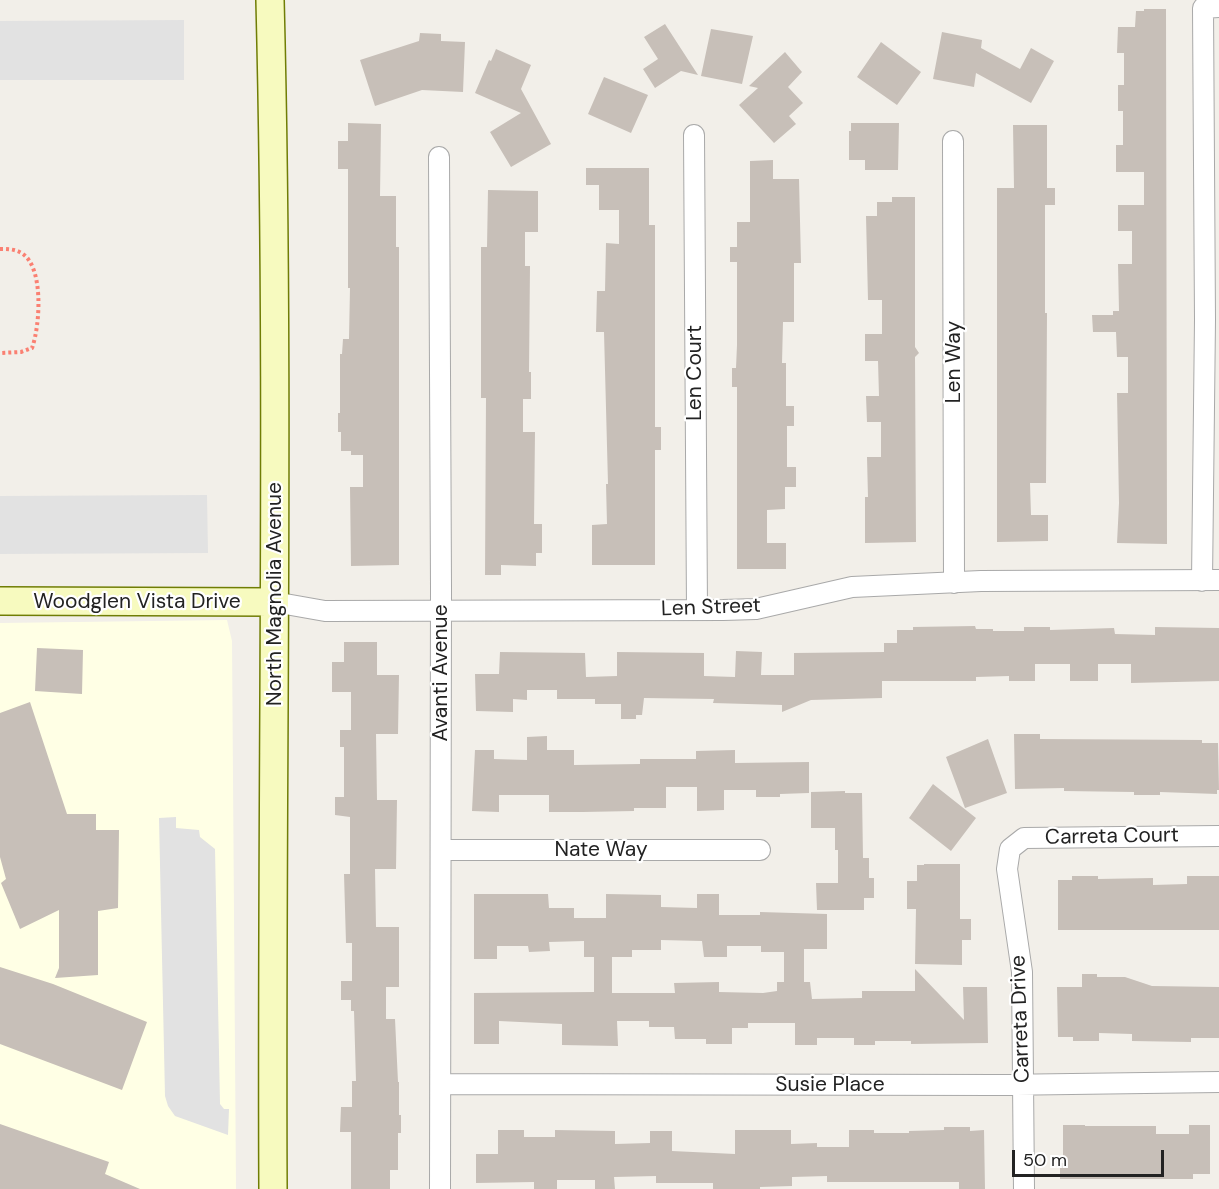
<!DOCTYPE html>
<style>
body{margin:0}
#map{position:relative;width:1219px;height:1189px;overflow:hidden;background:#f2efe9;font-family:"DM Sans",sans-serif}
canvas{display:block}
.scale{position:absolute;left:1012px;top:1150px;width:152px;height:27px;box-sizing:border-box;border:3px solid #222;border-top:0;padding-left:8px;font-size:18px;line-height:21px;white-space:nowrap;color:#222;-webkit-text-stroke:4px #fff;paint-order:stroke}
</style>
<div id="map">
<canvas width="1219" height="1189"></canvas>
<div class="scale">50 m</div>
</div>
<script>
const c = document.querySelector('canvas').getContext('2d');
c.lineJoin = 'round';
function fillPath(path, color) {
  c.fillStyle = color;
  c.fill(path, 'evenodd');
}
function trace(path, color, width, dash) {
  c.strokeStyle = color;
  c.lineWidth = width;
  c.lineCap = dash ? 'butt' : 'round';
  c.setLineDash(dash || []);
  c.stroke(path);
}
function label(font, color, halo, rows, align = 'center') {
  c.font = font + ' "DM Sans",sans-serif';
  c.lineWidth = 4.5;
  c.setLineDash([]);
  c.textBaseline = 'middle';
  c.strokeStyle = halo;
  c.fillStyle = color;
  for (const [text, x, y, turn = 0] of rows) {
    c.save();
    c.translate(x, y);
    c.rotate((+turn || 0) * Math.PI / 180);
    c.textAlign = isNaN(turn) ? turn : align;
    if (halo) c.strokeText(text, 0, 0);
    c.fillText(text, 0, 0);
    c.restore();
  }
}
const education = new Path2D(`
 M227,620L232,641L236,1189H0V623Z`);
const parking = new Path2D(`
 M184,20V80H0V21Z
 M207,495L208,553L0,554V496Z
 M176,817V828L199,830L200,837L215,849L220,1104L224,1109H229L228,1135L175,1116L168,1106L165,1096L159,818Z`);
const building = new Path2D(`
 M1144,9H1166L1167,544L1117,543L1119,503L1117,393H1128V357H1117L1116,332H1093L1092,315H1113V311H1119L1118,264H1132V231H1118V205H1144V172H1116V145H1123V111H1118V85H1124V53H1117L1118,27H1135L1136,11H1144Z
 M665,24L698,75L681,71L655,88L643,69L658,59L644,37Z
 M711,29L753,36L742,84L701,76Z
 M942,32L982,40L981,48L1020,69L1031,48L1054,61L1031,103L976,73L974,87L933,79Z
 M420,33L441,34V41L465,42L463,92L422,90L375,106L360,60L419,41Z
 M881,42L921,72L897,105L857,77Z
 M496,49L531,65L521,89L551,144L511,167L490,132L521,113L475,93L489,60L491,61Z
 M785,52L802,72L788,87L803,103L789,116L796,124L774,143L739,105L758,88L749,86Z
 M604,77L648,95L631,133L588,114Z
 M348,123L381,124L380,196H396V247H399V565L351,566L350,487H363V455H351V451H341V432H338V413H340V354H342L343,339H349L350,288H348V169H338V141H348Z
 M851,123H899L898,170H865V160H849V131H851Z
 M1013,125H1047V188H1055V205H1045V313H1047L1046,483H1030L1031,515H1048V541L997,542V188H1014Z
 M773,160V179H799L801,263H794V322H783L782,363H786V406H794V426H787V467H796V487H785V509L767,510V543H786V569H737V387H732V368H736L737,345V262H730V247H737V222H750V161Z
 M586,168H649V225H655V427H661V450H655V565H592V525L607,524L606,484H608L604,332H596L597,291H605L606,243L619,244V210H599V185H586Z
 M488,190L538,191V232H525V266H530L529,372H531V399H523V432H535L534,524H542V553H536V566L501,565V575H485L486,398H481V247H487Z
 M892,197H915V347L919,353L915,357L916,542L865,543V497H868L867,457H881V422H867L866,396H879L878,361H865V334H882V300H868L866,216H877V202H892Z
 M975,626L976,629H993V631H1024V627H1050V630L1114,628L1115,634L1155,635V627L1219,628V681L1131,683V664H1098V681H1070V664H1035V681H1009V676L976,677V681H882V698L811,700L782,712V705L713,703L714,699L644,698L642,715H636V719H621V704H595V699H557V690H527V700L513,699V712L476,711L475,674H499L500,652L585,653L586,677L617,676V652L704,653V676L735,677L736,651L762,652L761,675H794V653L884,652V643H897V630H913V627Z
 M344,642H377V675H399L398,734H376L377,800H397L396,869H375L376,927H399V987H386V1019H395L398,1082H399V1115H401V1133H398V1170H390V1189H351V1132H340L341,1107H352V1081H356L354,1011H351V1000H341V981H352V943H346L344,874H350V817L335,815V797H344V747H340V730H351V692H332V662H344Z
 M37,648L83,650L82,694L35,691Z
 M30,702L67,814H96V830H119L118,908L98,911V975L55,978L59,968V910L20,929L1,883L6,879L0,857V713Z
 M1014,734H1040V739L1202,740V743H1218L1219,790H1217V794L1160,792V795H1134V792L1064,791V788L1015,789Z
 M547,736V750H574V765L640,764V759H696V751L735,750V763L809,762V793L780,794V797H756V790H724V810L697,811V787H666V808H634V811L583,812H549V795H499V812L472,811L475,750H494V759L527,760V737Z
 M988,739L1007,793L965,808L946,757Z
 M933,784L976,818L951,851L909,818Z
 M845,791V793H862L863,858H869V878H874V898H864V910H817L816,883H838V850H835V828H811V792Z
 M924,864H960V919H971V940H962V965L915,964L916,909H907V881H917V865H924Z
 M1072,876H1098V879L1153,878V885L1187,884V876H1219V930H1058V880H1072Z
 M474,894H548L549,908H574V918H606V894L661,895V907L697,908V894H719V915H760V912L827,914V949H804V982H810L812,999L862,998V991H915V969L964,1020L963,987H987L988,1043L911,1044V1041H875V1045H854V1038H817V1045H795V1023H748V1028H732V1044H706V1039H675L674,1027H649V1021H617L618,1046L562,1045V1024L499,1021V1044H474V993L594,992V957H584V941L549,942L550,951L529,952L528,946H497V959H474ZM661,940L702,941L704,957H727V946H761V952H784V982H777V991L763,993L719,992V982L674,983L675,993H612V957H632V950H661Z
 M0,967L53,984L147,1022L122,1090L0,1044Z
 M1082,974H1097V977H1125L1152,986L1219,987V1038H1191V1042L1132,1041V1034L1099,1033V1041H1073V1037H1058L1057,987H1082Z
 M0,1124L109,1162L105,1174L140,1189H0Z
 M1063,1125H1085V1126H1156V1134H1189V1125H1210V1174H1193V1179H1060V1163H1063Z
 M944,1127H970V1131L984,1130L985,1189H959V1182H827V1176L792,1177V1186L760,1187V1189H713V1183H656V1176L614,1177L615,1189H595V1180H557V1189H534V1182L476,1183V1154H498V1130H524V1137H555V1130L615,1131V1144L650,1143V1131H672V1151L735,1154V1130H791V1144L817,1143V1147H849V1130H874V1133H909V1131L944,1130Z`);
const path = new Path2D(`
 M0,249C8,249 16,249 23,254C44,269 40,326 32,348L21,352L0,353`);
const street = new Path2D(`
 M694,135L697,610
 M953,141L954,583
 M439,157L441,588L440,1189
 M1202,581L1205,320L1203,8L1219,7
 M274,602L325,611L723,610L756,609L852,587L981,581L1219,580
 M441,850H760
 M441,1084L998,1085L1219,1082
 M1024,1189L1022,972L1007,869L1010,849L1024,838L1219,836`);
const secondary = new Path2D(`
 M270,0C280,396 271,793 273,1189
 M0,601L274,602`);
const streetNames = [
 ["Len Way",954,362,-90],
 ["Len Court",695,373,-90],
 ["North Magnolia Avenue",275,594,-90],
 ["Woodglen Vista Drive",137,602],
 ["Len Street",711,608,-2],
 ["Avanti Avenue",441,673,-90],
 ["Carreta Court",1112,837,-1],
 ["Nate Way",601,850],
 ["Carreta Drive",1021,1019,-92],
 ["Susie Place",830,1085]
];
fillPath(education, '#ffffe5');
fillPath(parking, '#e2e2e2');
fillPath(building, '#c7bfb8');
trace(street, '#a9a9a9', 22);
trace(secondary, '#707d05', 30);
trace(path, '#fa8072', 4, [3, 3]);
trace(street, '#fff', 20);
trace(secondary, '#f7fabf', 27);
label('21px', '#222', '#fff', streetNames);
</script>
